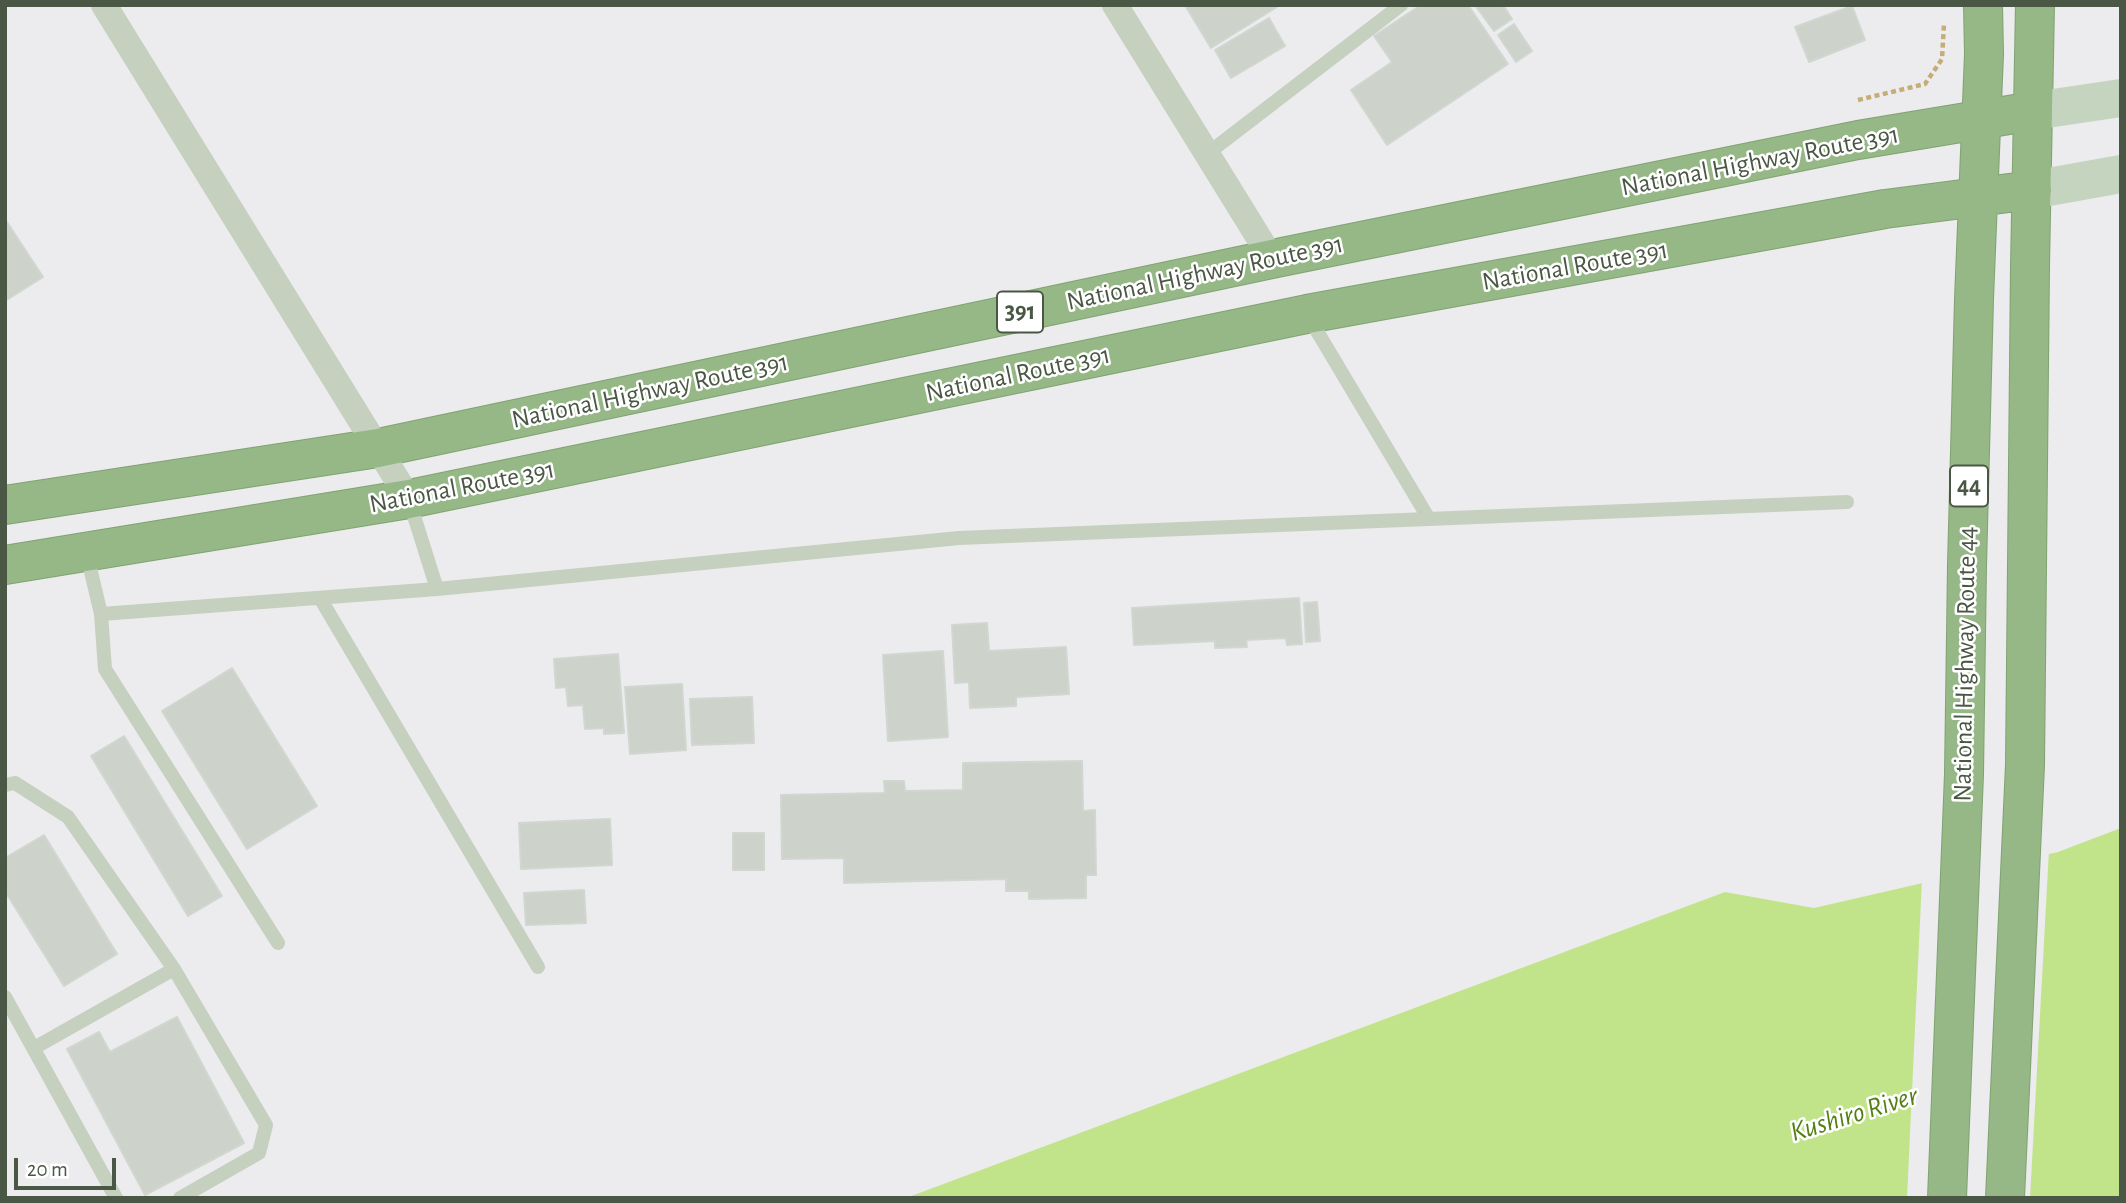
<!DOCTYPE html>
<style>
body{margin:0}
#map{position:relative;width:2126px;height:1203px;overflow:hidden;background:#ecebee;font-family:"Alegreya Sans",sans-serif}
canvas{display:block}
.frame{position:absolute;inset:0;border:7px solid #4b5745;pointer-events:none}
.scale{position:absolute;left:14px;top:1158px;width:102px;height:32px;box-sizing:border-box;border:4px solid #4b5745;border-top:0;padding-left:9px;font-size:21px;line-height:24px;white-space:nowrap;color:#4b5745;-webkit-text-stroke:5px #fff;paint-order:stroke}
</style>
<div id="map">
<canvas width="2126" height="1203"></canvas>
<div class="frame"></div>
<div class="scale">20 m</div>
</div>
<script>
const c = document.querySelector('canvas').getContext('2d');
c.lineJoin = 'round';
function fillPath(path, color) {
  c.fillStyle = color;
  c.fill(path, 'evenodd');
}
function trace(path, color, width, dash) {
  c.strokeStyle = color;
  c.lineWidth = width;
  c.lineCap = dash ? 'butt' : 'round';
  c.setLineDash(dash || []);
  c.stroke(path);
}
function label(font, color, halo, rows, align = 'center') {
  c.font = font + ' "Alegreya Sans",sans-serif';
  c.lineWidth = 5;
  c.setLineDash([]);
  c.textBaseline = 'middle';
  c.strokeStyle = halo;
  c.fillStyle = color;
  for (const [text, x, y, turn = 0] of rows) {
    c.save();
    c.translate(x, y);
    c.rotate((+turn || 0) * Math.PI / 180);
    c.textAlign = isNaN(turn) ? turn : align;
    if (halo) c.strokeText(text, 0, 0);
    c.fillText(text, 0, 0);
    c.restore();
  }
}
const water = new Path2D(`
 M2121,828V1198H906L1725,892L1814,908L2058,852Z`);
const pier = new Path2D(`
 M2049,850L2030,1198H1907L1922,879Z`);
const building = new Path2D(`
 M1185,5H1280L1211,48Z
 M1421,5H1468L1508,64L1387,145L1351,90L1392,62L1374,36Z
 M1475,5H1503L1512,19L1494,31Z
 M1852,6L1865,40L1809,62L1795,27Z
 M1269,18L1285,46L1231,78L1215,50Z
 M1514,24L1532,51L1516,62L1498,35Z
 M5,219L43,277L5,301Z
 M1299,598L1302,644L1287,645L1286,638L1246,640L1247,647L1215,648V641L1134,645L1132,608Z
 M1317,602L1320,641L1306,642L1304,603Z
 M987,623L989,651L1066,647L1069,694L1016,697V706L970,708L969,682L955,683L952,625Z
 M943,651L948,737L888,741L883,655Z
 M618,654L624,733L604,734V728L585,729L583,705L568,706L566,687L556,688L554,659Z
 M232,668L317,806L247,849L162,711Z
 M682,684L686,750L630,754L625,687Z
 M752,697L754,743L692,745L690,699Z
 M124,736L222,896L188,916L91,756Z
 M1082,761L1083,811L1095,810L1096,875H1086V898L1029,899V891H1006V879L844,883V858L782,859L781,795L885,793L884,781H904L905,791L963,790V763Z
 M610,819L612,865L521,869L519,823Z
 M733,833H764V870H733Z
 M44,835L117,954L64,986L5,891V858Z
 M584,890L586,923L526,925L524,893Z
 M177,1017L244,1143L145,1195L67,1049L99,1032L110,1052Z`);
const path = new Path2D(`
 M1858,100L1925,84L1942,59L1944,24`);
const lane = new Path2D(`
 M1207,154L1401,5
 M1308,316L1429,519
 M409,500L437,589
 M87,555L101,614L437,589L959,538L1847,502
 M320,598L538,967
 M101,614L105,669L278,943
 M5,785L15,783L68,817L174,969L266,1125L259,1153L180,1198
 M5,997L116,1198
 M34,1048L174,969`);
const street = new Path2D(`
 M104,5L409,499
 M1115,5L1272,259`);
const secondary = new Path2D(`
 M2033,111L2121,98
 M2032,190L2121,174`);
const highway = new Path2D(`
 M5,505L378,448L1272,259L1858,140L2033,111
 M5,565L409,499L1307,314L1885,209L2032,190
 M1947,1198L1964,774L1967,566L1974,299L1984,54L1983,5
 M2005,1198L2025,765L2030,266L2035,5`);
const shields = [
 [1020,312,46],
 [1969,486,38]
];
const shieldNames = [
 ["391",1020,312],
 ["44",1969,486]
];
const streetNames = [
 ["National Highway Route 391",1760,161,-11],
 ["National Route 391",1575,266,-10],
 ["National Highway Route 391",1205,273,-12],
 ["National Route 391",1018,374,-12],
 ["National Highway Route 391",650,391,-12],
 ["National Route 391",462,487,-11],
 ["National Highway Route 44",1965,664,-89]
];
const waterNames = [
 ["Kushiro River",1854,1114,-17]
];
fillPath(water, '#c1e48b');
fillPath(pier, '#ecebee');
fillPath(building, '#cdd3ca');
trace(building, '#d0d7d0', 2);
trace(highway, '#80a371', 40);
trace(path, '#c5ad76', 4.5, [5, 3.5]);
trace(lane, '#c5d0bf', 14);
trace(street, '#c5d0bf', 26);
trace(secondary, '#c5d4bf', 38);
trace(highway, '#95b886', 38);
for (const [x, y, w] of shields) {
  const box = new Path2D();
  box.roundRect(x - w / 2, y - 20.5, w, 41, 5);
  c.fillStyle = '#fff';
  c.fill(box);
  trace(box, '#4b5745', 2);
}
label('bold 24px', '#4b5745', null, shieldNames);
label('26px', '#4b5745', '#fff', streetNames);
label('italic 28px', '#557f15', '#fff', waterNames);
</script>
